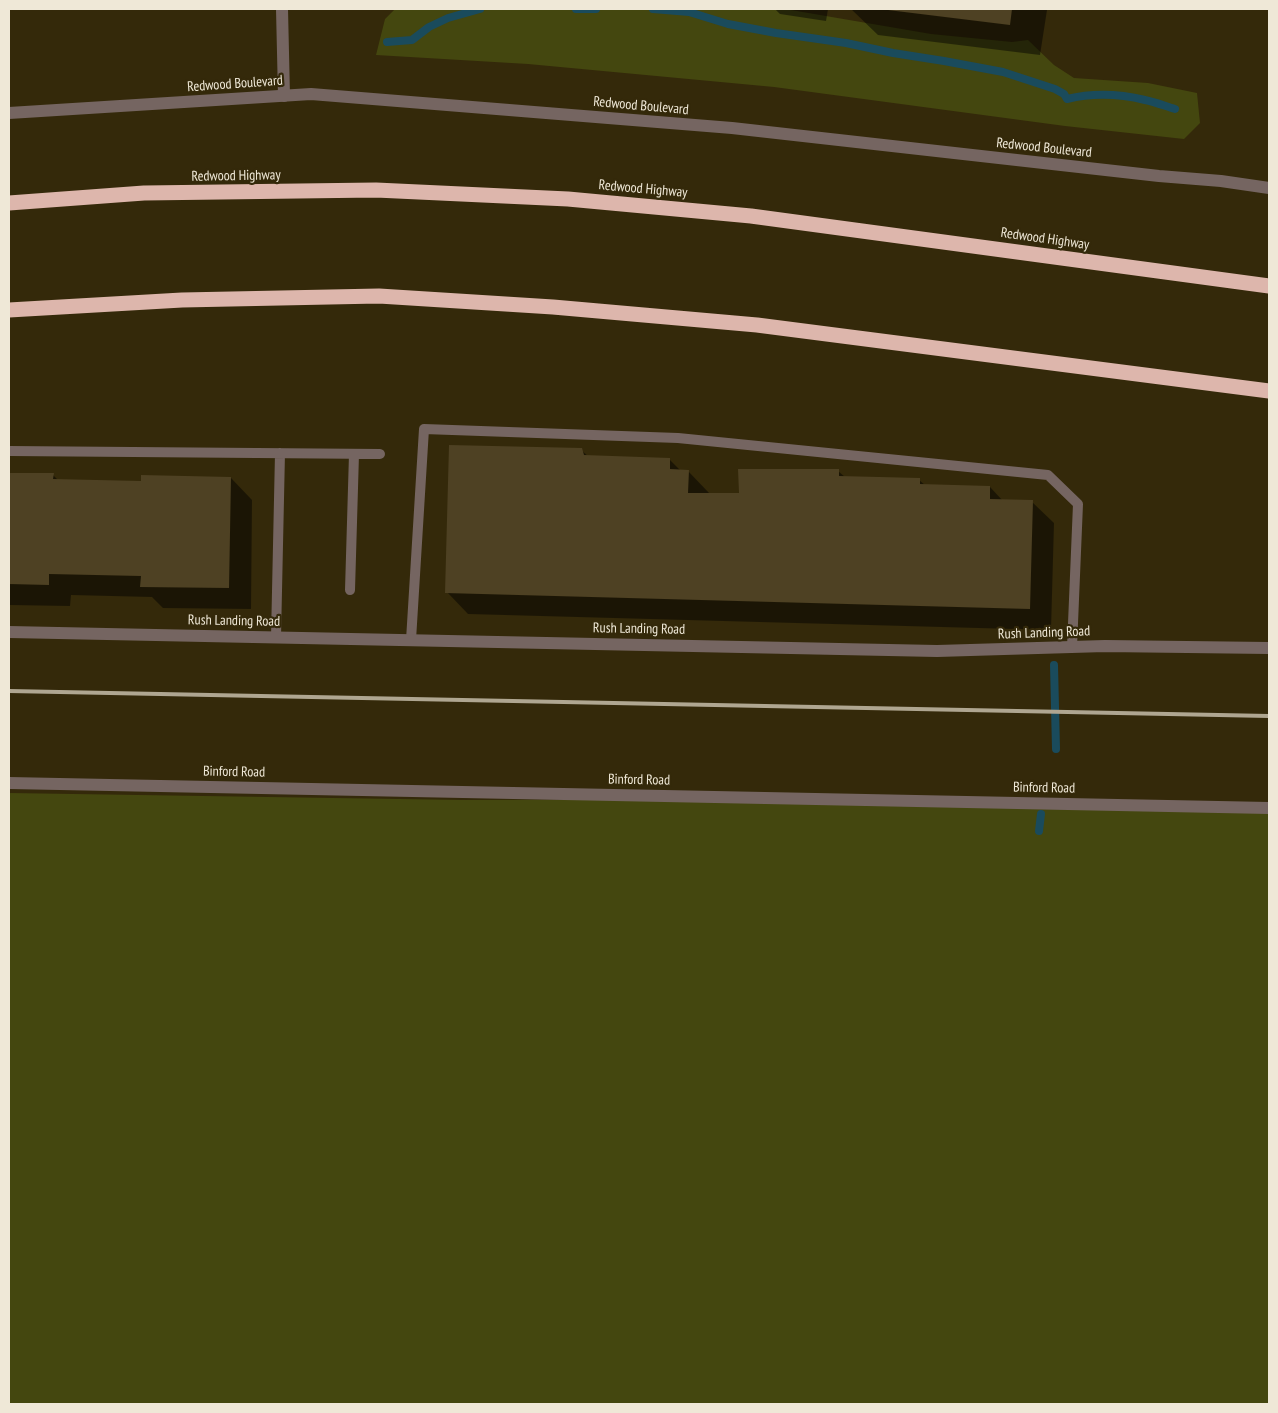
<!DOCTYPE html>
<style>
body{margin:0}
#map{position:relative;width:1278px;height:1413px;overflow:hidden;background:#34290a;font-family:"PT Sans Narrow",sans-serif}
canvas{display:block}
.frame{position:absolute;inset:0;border:10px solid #efe8d7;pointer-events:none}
</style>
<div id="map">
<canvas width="1278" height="1413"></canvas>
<div class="frame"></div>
</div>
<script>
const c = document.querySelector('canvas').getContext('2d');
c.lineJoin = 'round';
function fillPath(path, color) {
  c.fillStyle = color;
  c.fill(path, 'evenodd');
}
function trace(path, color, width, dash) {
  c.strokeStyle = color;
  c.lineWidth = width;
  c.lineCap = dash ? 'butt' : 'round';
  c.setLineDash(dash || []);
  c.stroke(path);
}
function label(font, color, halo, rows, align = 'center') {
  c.font = font + ' "PT Sans Narrow",sans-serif';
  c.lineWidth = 4.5;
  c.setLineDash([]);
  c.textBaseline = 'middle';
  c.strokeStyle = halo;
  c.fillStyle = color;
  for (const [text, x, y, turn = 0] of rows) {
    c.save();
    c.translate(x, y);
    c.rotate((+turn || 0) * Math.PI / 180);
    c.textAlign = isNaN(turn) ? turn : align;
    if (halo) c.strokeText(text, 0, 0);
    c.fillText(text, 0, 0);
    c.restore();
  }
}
const green = new Path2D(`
 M395,9H785L931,34L1012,42L1028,40L1054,65L1074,78L1148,83L1197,93L1200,123L1184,139L1065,126L774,87L528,64L376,55L385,19Z
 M9,793L464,800L844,799L1269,807V1404H9Z`);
const shadow = new Path2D(`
 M775,9H828L826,21L780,14Z
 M851,9H1046L1047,10L1040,55L878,35Z
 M581,450L589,457L670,460L681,471H688L710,494H741L838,471L845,477L919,480L925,485L990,487L1003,501L1032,502L1054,523L1051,630L468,614L447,592Z
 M9,474L53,475L59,481L143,482L231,478L252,500L251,609L163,608L152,597L71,595L70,606L9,605Z`);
const stream = new Path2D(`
 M576,9H596
 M653,9L689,12L728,24L776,33L846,43L893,53L944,61L1003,72L1055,89L1064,94L1067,99C1092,93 1120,94 1145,100C1155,102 1165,106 1175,109
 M387,42L412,40L429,27L448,18L480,9
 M1054,665L1056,749
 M1039,831L1041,814`);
const building = new Path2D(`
 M888,9H1012L1010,25L888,10Z
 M449,445L582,448L584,455L670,458V469L689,470L688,493H739L738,469H839V476L920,478V484L990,486V499L1033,500L1030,609L445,593Z
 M9,473H54L53,479L141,481V475L231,477L229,588L140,587L141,576L49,574V585L9,584Z`);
const service = new Path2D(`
 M9,451L380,454
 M350,590L354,454
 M276,637L280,453
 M411,640L424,429L678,438L1048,475L1078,504L1072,647`);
const minor = new Path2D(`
 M282,9L284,96
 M9,632L937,651L1105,646L1269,648
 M9,783L1269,808`);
const tertiary = new Path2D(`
 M9,113L311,94L732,128L1159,176L1221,181L1269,188`);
const motorway = new Path2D(`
 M9,203L144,193L376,190L568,199L751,216L1269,286
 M9,310L182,300L379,296L553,307L757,325L1269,391`);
const rail = new Path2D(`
 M9,691L1269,716`);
const streetNames = [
 ["Redwood Boulevard",235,84,-4],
 ["Redwood Boulevard",641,106,5],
 ["Redwood Boulevard",1044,148,6],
 ["Redwood Highway",236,176,-1],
 ["Redwood Highway",643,189,5],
 ["Redwood Highway",1045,239,8],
 ["Rush Landing Road",234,621,1],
 ["Rush Landing Road",639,629,1],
 ["Rush Landing Road",1044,633,-2],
 ["Binford Road",234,772,1],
 ["Binford Road",639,780,1],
 ["Binford Road",1044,788,1]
];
fillPath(green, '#44470f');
fillPath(shadow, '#0007');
trace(stream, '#1a4b5c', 8);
fillPath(building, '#4e4123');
trace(service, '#756561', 10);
trace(minor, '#756561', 12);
trace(tertiary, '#756561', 12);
trace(motorway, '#ddb6ac', 15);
trace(rail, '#afa691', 4);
label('14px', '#efe8d7', '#34290a', streetNames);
</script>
